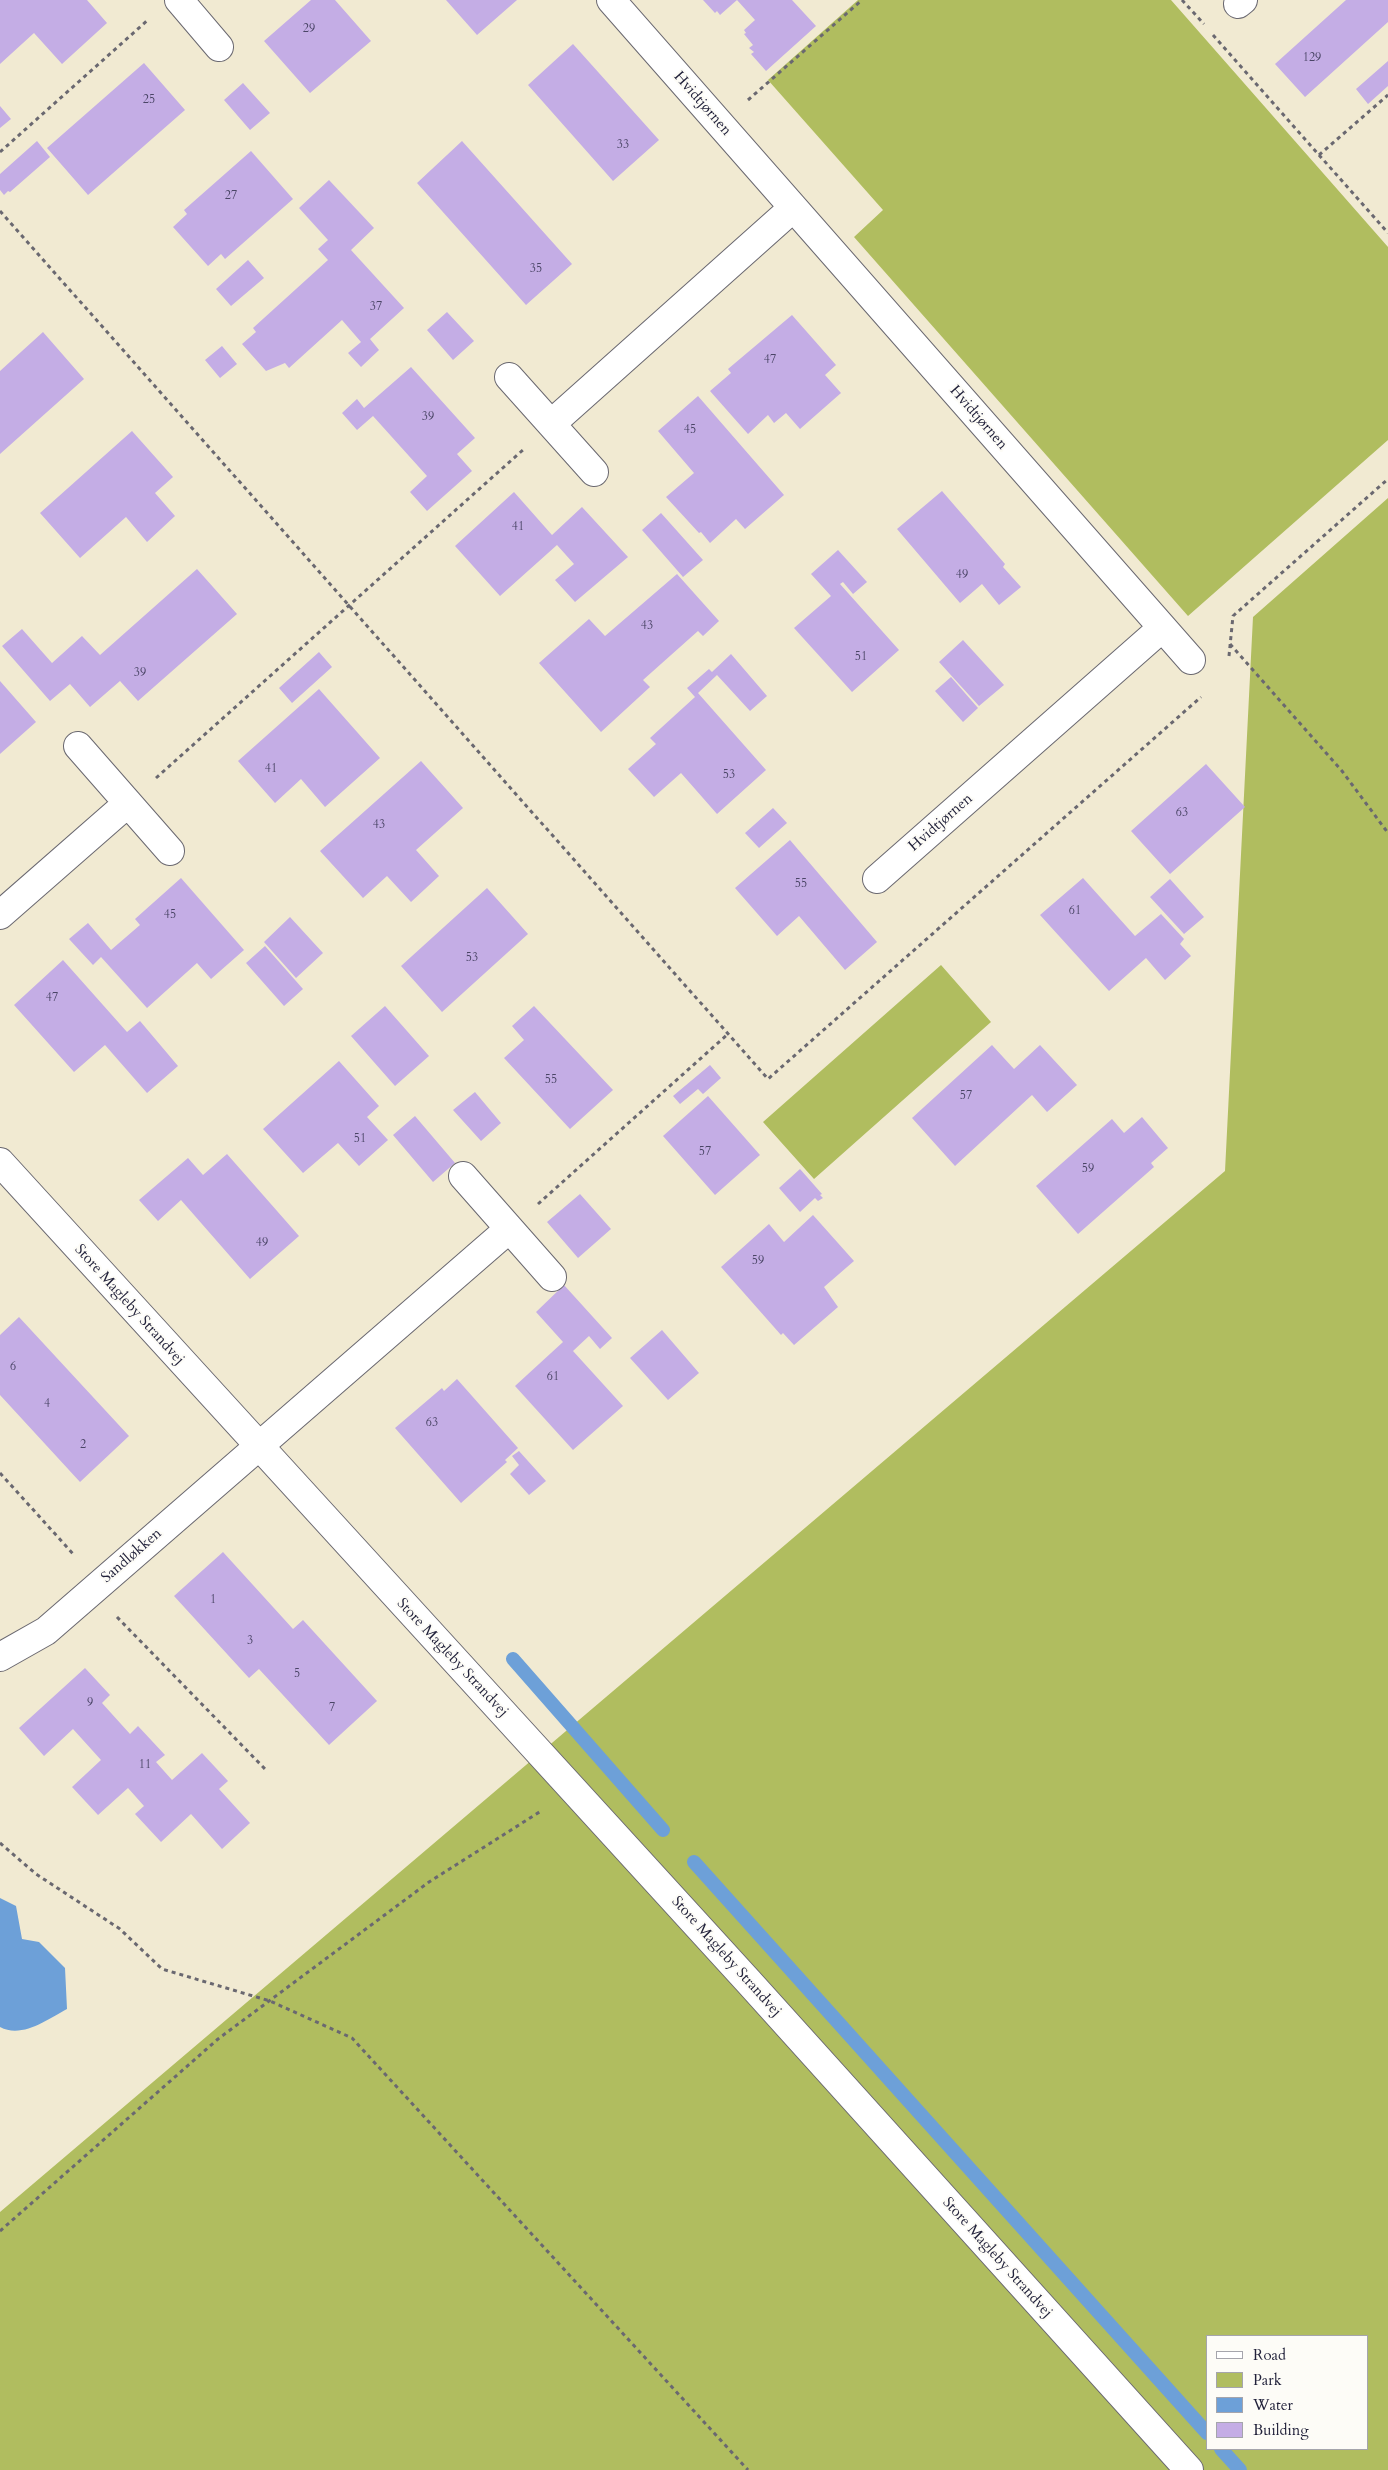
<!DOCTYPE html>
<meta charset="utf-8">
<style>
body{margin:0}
#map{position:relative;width:1388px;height:2470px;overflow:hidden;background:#f1ead2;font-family:Cardo,serif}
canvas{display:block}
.legend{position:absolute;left:1206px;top:2335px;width:162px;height:115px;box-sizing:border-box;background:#fdfcf7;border:1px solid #a5a5ac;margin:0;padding:6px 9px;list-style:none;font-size:15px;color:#22223b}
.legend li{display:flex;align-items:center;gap:10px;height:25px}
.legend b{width:25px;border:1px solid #a5a5ac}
</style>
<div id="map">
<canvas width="1388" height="2470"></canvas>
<ul class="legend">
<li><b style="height:6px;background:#fff"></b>Road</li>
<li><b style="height:14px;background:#b0bd5f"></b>Park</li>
<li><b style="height:14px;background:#6da0d8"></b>Water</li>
<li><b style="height:14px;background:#c4ade5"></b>Building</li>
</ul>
</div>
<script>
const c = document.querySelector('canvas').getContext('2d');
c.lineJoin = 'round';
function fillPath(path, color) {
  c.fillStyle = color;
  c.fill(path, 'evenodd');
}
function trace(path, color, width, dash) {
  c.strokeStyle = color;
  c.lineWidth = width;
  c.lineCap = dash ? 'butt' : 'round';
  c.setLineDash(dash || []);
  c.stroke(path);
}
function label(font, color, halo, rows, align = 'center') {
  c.font = font + ' Cardo,serif';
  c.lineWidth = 4;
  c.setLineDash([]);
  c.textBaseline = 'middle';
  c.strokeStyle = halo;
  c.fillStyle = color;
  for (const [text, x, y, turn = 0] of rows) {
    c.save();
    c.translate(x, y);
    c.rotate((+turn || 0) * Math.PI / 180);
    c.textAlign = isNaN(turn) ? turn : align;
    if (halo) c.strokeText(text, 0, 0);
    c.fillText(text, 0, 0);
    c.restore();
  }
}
const green = new Path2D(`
 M858,0H1171L1388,247V440L1188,616L854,237L883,210L768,80Z
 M1388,498V2470H0V2212L1225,1171L1253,617ZM1207,2336H1367V2449H1207Z
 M941,965L991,1022L814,1179L763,1122Z`);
const water = new Path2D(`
 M0,1898L16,1906L22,1939L39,1942L65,1968L67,2009C48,2019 22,2039 0,2027Z`);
const stream = new Path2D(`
 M513,1659L663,1830
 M694,1862L1207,2433
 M1221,2449L1240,2470`);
const building = new Path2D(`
 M0,0H87L107,23L62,64L34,33L0,64Z
 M311,0H335L371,41L310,93L264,41Z
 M446,0H517L477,35Z
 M703,0H737L720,15L717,11L715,13Z
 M737,0H792L816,26L766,71L751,54L754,52L749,48L753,45L744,34L746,33L744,30L755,20Z
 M1346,0H1388V22L1305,97L1275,64Z
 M573,44L659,140L613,181L528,85Z
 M1388,61V86L1368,104L1356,89Z
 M144,63L185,110L88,195L47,148Z
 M243,83L270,113L250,130L224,100Z
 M0,106L11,119L0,128Z
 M37,141L50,157L10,192L8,191L4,195L0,190V174Z
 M462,141L572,264L526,305L417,183Z
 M251,151L293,199L225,259L221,254L208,266L173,227L187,214L184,210Z
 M329,180L374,228L351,250L404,308L370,339L379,350L361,367L348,353L361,342L342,320L289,368L285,363L266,371L242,344L256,332L253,328L328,260L318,249L328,240L299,208Z
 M248,260L264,278L231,306L216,289Z
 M447,312L474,341L453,360L427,330Z
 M792,315L836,365L825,375L841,393L800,429L786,413L774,423L768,415L748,434L710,391L731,373L728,369Z
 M43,332L84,379L0,454V371Z
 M222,346L237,364L220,378L205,360Z
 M411,367L475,438L457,454L472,471L427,511L410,492L427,476L373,416L357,430L342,413L357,399L364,408Z
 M698,396L784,495L745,529L736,519L710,543L701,532L699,533L666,497L694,473L658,431Z
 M132,431L173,477L155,493L175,516L147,542L126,517L80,558L40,513Z
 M942,491L1005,564L1003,567L1021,587L999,605L982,584L960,603L897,529Z
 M514,492L552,535L582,507L628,557L575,602L555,580L574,564L557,545L500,596L455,546Z
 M661,513L703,560L683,577L642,530Z
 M838,550L867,582L853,594L843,582L840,584L899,650L852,692L794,628L831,596L811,574Z
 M197,569L237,614L138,701L120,681L90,707L70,684L50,701L2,646L22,629L52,663L82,636L100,655Z
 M677,574L719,621L703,636L698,631L643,680L650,687L601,732L539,663L589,619L605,636Z
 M963,640L1004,685L979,706L939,662Z
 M319,652L332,667L292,703L279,688Z
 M731,654L767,696L750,711L717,675L698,693L766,770L717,814L681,773L654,797L628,769L656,744L650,738L695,697L687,688L709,669L712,672L713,671Z
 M951,677L978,708L963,722L935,691Z
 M0,681L36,722L0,754Z
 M319,689L380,758L325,807L301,779L275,803L238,761Z
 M421,761L463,808L416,850L439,876L411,902L387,876L363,898L320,851Z
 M1206,764L1245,807L1170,874L1131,831Z
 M773,808L787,823L759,848L745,833Z
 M790,840L877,942L845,970L799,916L777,936L735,888Z
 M181,878L244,950L211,979L197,963L147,1008L101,957L93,965L69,939L88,923L111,950L140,925L135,919Z
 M1083,878L1135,936L1161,914L1184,939L1180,944L1191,956L1165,980L1146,958L1109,991L1040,915Z
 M1170,879L1204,917L1184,934L1150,897Z
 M487,888L528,934L442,1012L401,966Z
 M290,917L323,953L296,978L264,942Z
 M265,946L303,989L284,1006L246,963Z
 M63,960L127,1032L140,1021L178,1066L147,1093L105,1045L74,1072L14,1005Z
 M385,1006L429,1056L395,1086L351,1036Z
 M534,1006L613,1090L570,1129L504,1058L524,1040L512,1026Z
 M992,1045L1014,1069L1040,1045L1077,1085L1047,1112L1032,1095L955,1166L912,1118Z
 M339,1061L379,1106L367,1117L388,1140L359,1166L338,1143L303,1173L263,1129Z
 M710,1065L721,1078L703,1094L698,1089L680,1104L673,1096Z
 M475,1092L501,1123L481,1141L453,1110Z
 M708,1096L760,1155L715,1195L663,1136Z
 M415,1116L455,1163L433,1182L393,1135Z
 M1142,1117L1168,1148L1151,1163L1154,1167L1078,1234L1036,1186L1112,1119L1124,1133Z
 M227,1154L299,1236L250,1279L181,1200L158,1221L139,1200L188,1158L203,1175Z
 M800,1169L822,1194L820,1195L823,1198L818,1201L815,1198L800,1212L779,1188Z
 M580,1194L611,1229L578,1258L547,1222Z
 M813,1215L854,1261L824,1287L838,1307L794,1345L783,1333L781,1335L721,1267L769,1224L784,1242Z
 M564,1285L612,1338L600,1349L589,1336L573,1351L623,1406L573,1450L515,1386L563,1342L536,1312Z
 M19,1317L129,1436L80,1482L0,1395V1335Z
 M662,1330L699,1373L668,1400L630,1358Z
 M457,1379L518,1448L505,1460L507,1462L461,1503L395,1428L442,1388L444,1391Z
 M519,1451L546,1481L529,1495L510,1474L519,1465L512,1456Z
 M223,1552L293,1629L303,1620L377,1701L329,1745L259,1669L249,1678L174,1596Z
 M85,1668L110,1695L102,1703L130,1734L138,1726L165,1755L156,1762L172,1780L202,1753L228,1781L219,1789L250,1823L222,1849L191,1814L161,1842L135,1814L144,1806L128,1788L98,1815L72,1787L101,1760L73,1729L44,1756L19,1728Z`);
const path = new Path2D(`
 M1182,0L1204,24
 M1213,35L1388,233
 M748,100L862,0
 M0,152L149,19
 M1319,155L1388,95
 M0,211L768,1079L1201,697
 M1230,644L1342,771L1388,833
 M1229,656L1233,616L1388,479
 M156,778L524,449
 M538,1204L728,1034
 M0,1473L75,1556
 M117,1617L265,1769
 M0,1843L36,1874L120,1929L162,1969L270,2001L352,2038L748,2470
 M0,2231L218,2039L429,1882L541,1811`);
const minor = new Path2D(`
 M179,0L219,47
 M611,0L1191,660
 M1238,4L1243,0
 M509,377L594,472
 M551,424L793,208
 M78,746L170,851
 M877,879L1162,628
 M0,915L128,803
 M0,1162L748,1981L1189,2470
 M463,1176L552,1277
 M0,1657L46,1631L509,1229`);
const numberNames = [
 ["29",309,29],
 ["129",1312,58],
 ["25",149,100],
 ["33",623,145],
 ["27",231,196],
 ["35",536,269],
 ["37",376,307],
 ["47",770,360],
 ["39",428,417],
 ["45",690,430],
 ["41",518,527],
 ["49",962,575],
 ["43",647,626],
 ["51",861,657],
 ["39",140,673],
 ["41",271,769],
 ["53",729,775],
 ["63",1182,813],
 ["43",379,825],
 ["55",801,884],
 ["61",1075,911],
 ["45",170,915],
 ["53",472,958],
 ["47",52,998],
 ["55",551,1080],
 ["57",966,1096],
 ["51",360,1139],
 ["57",705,1152],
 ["59",1088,1169],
 ["49",262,1243],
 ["59",758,1261],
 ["6",13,1367],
 ["61",553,1377],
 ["4",47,1404],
 ["63",432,1423],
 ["2",83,1445],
 ["1",213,1600],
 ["3",250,1641],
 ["5",297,1674],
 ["9",90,1703],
 ["7",332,1708],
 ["11",145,1765]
];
const streetNames = [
 ["Hvidtjørnen",702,104,49],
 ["Hvidtjørnen",978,418,49],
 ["Hvidtjørnen",941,823,-41],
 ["Store Magleby Strandvej",129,1305,48],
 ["Sandløkken",132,1556,-41],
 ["Store Magleby Strandvej",452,1658,47],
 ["Store Magleby Strandvej",726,1957,48],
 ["Store Magleby Strandvej",997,2258,48]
];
fillPath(green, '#b0bd5f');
fillPath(water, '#6da0d8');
trace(stream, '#6da0d8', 14);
fillPath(building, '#c4ade5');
trace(minor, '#6a6870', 30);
trace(path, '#6a6870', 3, [4, 4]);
trace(minor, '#fff', 28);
label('12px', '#4a4566', null, numberNames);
label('15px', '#22223b', '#fdfcf7', streetNames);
</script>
